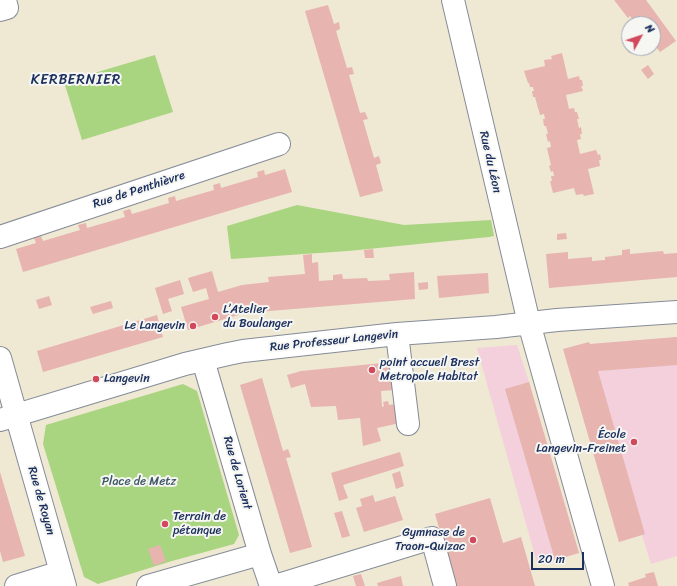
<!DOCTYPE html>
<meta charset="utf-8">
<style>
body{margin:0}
#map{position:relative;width:677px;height:586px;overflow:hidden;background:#efe8d3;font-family:Sriracha,sans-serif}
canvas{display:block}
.north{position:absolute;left:621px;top:16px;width:40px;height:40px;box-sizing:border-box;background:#f6f6f2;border:1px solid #9ea6b7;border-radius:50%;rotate:50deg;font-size:11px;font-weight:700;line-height:16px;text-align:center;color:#1b2f5e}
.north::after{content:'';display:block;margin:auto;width:14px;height:18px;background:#d1495b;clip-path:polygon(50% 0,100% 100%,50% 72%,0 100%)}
.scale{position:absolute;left:531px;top:552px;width:53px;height:18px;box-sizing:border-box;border:2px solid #1b2f5e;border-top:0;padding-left:5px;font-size:12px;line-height:14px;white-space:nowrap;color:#1b2f5e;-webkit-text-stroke:3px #f6f6f2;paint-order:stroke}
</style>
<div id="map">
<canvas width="677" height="586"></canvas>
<div class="north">N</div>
<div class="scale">20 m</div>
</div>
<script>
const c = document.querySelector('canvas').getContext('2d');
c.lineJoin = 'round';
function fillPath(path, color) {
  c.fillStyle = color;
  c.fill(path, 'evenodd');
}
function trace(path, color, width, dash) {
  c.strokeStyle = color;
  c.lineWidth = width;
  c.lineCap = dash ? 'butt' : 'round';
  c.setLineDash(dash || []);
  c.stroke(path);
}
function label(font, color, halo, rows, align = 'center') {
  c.font = font + ' Sriracha,sans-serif';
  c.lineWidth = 4;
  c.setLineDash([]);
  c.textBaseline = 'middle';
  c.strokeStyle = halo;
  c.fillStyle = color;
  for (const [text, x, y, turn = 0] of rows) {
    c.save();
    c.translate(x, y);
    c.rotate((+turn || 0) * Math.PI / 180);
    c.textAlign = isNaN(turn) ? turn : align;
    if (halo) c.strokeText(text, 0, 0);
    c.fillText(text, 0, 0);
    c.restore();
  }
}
const built = new Path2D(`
 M677,337V556L651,564L642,535L619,542L589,342L590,344Z
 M517,345L529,382L579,553L555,560L537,563L477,348Z`);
const green = new Path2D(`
 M155,55L173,112L82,140L64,82Z
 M297,205L404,225L491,220L494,236L489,237L348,251L231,259L227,226Z
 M183,384L197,391L239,535L234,544L172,561L98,584L84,577L43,444L46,425Z`);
const building = new Path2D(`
 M614,0H646L676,41L660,52L653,43V24H636L630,16L628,18Z
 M328,5L334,24L339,22L340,29L336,31L347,68L352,67L354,74L349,75L360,113L365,112L368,119L363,120L374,158L379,156L381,163L376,165L383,191L360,197L305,11Z
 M629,46V48H636L629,53L626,48Z
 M562,53L568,79L579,76L580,80H582L583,86H581L583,91L566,95L569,109L574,108L575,112H577L579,119H577L579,128L581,127L582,134H580L581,139L577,140L580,154L596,150L598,155L600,154L601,160H599L600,166L588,169L594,194L584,196L583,194L576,195L574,188L553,193L550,181H552L551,176H554L553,171L551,172L549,166L551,165L547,148L551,147L550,141L548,142L546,134H548L546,126H544L543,119H545L544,114L540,115L535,97H533L532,91H534L533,87H530L529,83H528L524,71L545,66L544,60L552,59L551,56Z
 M648,65L654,74L648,79L641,70Z
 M285,169L292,192L23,272L16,249L36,243L34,238L41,236L43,241L80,230L78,225L86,223L87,228L125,217L123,211L130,209L132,214L169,203L168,198L175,196L176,201L214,190L213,185L220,183L221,188L258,177L257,172L264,170L265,175Z
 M566,233L567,239L557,240V234Z
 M373,249L374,258H365L364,250Z
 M630,249V254L663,251L664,254L677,253V277L549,288L546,254L568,252V259L592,257V261L605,260V257L622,255V250Z
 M312,254V263L318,262L319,281L333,280V275L342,274L343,279L367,278L368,281L390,280L389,274L414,272L415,299L245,313L188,330L181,307L209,299L206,288L193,292L188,278L212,271L218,292L242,285L269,282L268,277L305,274L303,255Z
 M488,273L489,293L439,298L437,276Z
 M180,280L184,294L168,299L172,311L163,314L155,288Z
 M428,282V289L419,290L418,283Z
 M49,296L52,305L39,309L36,300Z
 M111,301L113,308L93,314L90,307Z
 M157,315L163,337L43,372L37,351Z
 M677,337V365L598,371L645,534L619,542L563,349L589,342L590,344Z
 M393,362L395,390L381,391L382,407L384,406L383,402L388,401L389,405L396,404L400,423L377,428L381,441L363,446L360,418L338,420L336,406L311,407L305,384L291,388L287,375L301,371Z
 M262,378L283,451L288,449L291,457L286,458L312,547L290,553L240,385Z
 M529,382L579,553L555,560L505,389Z
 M400,452L404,466L343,485L348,498L339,501L331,473Z
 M400,471L404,486L396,489L392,474Z
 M0,472L25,556L3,562L0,551Z
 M373,495L375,502L395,496L403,520L364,532L356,508L362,506L360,499Z
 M490,498L503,543L521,537L535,586H456L435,514Z
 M342,511L350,536L342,538L334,513Z
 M160,545L166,561L154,566L148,549Z
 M654,572L658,586H629L628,583L646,577L645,574Z
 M361,574L365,586H356L353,576Z
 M401,576L403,586H378L377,583Z`);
const minor = new Path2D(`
 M453,0L529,323L603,586
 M0,10L7,8L5,0
 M0,237L279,144
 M397,334L408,424
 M0,358L65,586
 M203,360L260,554L271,586
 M0,420L185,364L228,354L243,351L397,334L496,327L557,320L677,312
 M16,586L61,572
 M148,586L260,554
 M275,586L432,538L445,586`);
const markers = [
 [215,317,4,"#d1495b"],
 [193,326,4,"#d1495b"],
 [372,370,4,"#d1495b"],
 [96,379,4,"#d1495b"],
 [634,442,4,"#d1495b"],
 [165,524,4,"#d1495b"],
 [473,540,4,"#d1495b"]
];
const streetNames = [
 ["Rue du Léon",490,162,77],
 ["Rue de Penthièvre",139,190,-18],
 ["Rue Professeur Langevin",334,341,-6],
 ["Rue de Lorient",237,473,74],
 ["Rue de Royan",41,501,74]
];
const poiNames = [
 ["L’Atelier",223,310],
 ["du Boulanger",223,324],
 ["Le Langevin",185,326,"right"],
 ["point accueil Brest",380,363],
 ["Metropole Habitat",380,377],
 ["Langevin",104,379],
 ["École",626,435,"right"],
 ["Langevin-Freinet",626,449,"right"],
 ["Terrain de",173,517],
 ["pétanque",173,531],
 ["Gymnase de",465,533,"right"],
 ["Traon-Quizac",465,547,"right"]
];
const parkNames = [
 ["Place de Metz",139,482]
];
const quarterNames = [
 ["KERBERNIER",76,80]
];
fillPath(built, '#f4cfdc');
fillPath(green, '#a9d480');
fillPath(building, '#e7b4af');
trace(minor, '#858c98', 24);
trace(minor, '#fff', 22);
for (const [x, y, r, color] of markers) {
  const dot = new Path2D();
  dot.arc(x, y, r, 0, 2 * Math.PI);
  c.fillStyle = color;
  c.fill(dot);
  trace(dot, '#f6f6f2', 1.5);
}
label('12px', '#1b2f5e', '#f6f6f2', streetNames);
label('12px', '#1b2f5e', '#f6f6f2', poiNames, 'left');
label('12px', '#3e5866', '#f6f6f2', parkNames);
c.letterSpacing = '1px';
label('14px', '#1b2f5e', '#f6f6f2', quarterNames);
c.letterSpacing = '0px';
</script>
